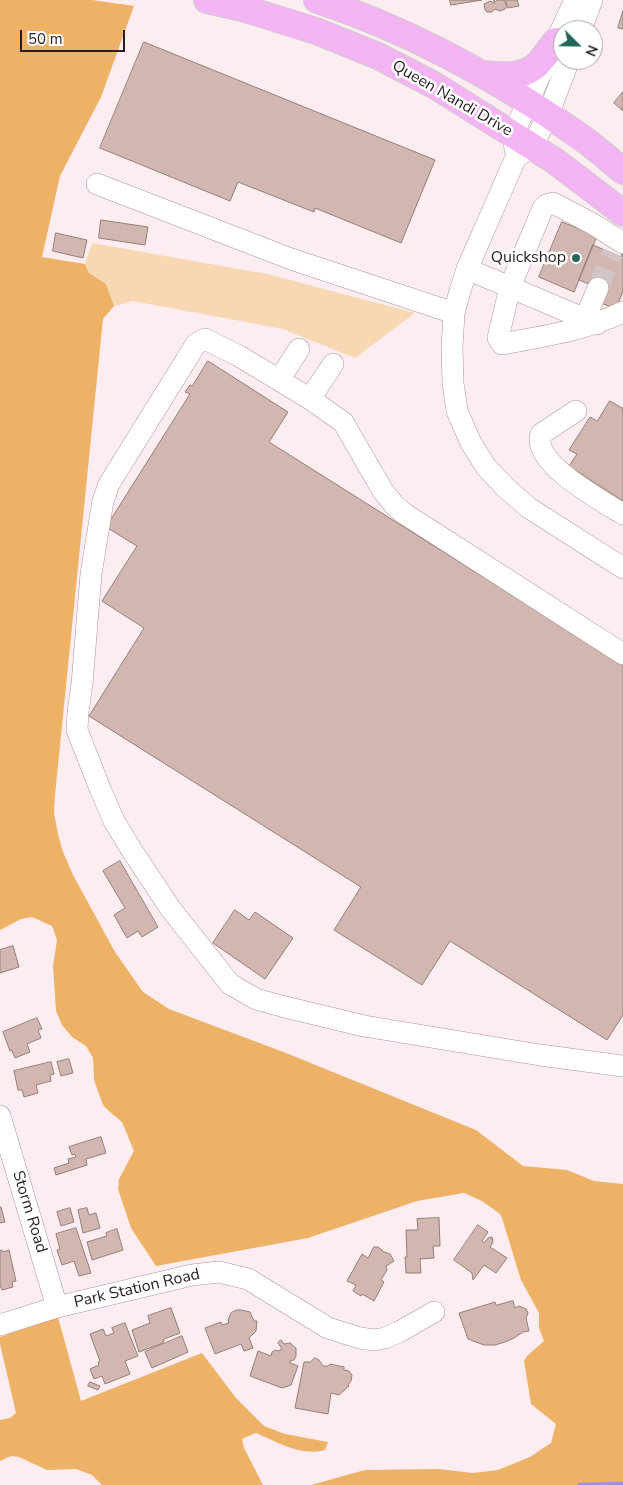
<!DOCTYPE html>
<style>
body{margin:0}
#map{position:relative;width:623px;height:1485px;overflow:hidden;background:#fdedf1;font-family:"Nunito Sans",sans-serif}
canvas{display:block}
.north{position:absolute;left:553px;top:20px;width:50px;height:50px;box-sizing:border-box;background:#fff;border:1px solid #a9a5a7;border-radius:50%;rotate:113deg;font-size:14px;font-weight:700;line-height:20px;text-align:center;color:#291f22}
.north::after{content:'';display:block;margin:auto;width:18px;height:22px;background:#236657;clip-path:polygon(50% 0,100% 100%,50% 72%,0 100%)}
.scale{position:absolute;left:20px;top:30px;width:105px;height:22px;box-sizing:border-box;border:2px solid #291f22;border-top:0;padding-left:6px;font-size:15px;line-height:18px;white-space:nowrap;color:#291f22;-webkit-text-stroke:4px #fff;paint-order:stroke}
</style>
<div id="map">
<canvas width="623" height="1485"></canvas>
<div class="north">N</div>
<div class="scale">50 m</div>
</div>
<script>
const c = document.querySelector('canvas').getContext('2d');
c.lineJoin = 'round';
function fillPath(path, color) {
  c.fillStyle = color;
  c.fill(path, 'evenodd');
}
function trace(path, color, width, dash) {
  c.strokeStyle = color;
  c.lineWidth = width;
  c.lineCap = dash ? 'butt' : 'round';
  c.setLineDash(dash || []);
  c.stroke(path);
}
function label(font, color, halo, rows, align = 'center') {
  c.font = font + ' "Nunito Sans",sans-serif';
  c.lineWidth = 5;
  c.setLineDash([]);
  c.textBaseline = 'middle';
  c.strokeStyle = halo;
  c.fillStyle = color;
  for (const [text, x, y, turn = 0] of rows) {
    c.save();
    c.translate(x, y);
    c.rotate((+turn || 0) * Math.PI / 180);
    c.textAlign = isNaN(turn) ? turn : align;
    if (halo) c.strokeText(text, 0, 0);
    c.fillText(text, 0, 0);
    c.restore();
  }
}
const green = new Path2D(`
 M92,243L267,274L415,313L355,358L283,329L133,301L114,306L106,284L89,273L85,264Z`);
const forest = new Path2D(`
 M0,0H92L134,6L101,97L60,176L42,257L85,264L89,273L106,284L114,306L103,319L55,795L54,813L58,834L63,852L73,875L115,952L143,992L169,1009L286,1053L476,1130L523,1166L567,1170L594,1181L623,1184V1485H311L365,1470L438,1469L473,1473L498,1470L530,1457L551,1443L556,1424L531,1404L524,1361L527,1356L544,1341L539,1328V1313L521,1280L502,1218L500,1214L482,1201L464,1193L417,1201L308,1238L156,1266L131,1228L118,1189L119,1179L134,1151L122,1122L110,1112L103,1105L94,1080L93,1058L86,1046L72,1037L62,1025L56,1011L53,966L57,940L52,926L32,917L21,919L0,930Z
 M58,1317L81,1401L202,1353L236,1398L264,1426L285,1434L328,1442L325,1450C302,1457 277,1442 256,1433L244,1438L242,1439L244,1448L263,1485H102L92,1475L76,1469L47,1470L19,1457L11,1456L0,1461V1420L10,1418L16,1413L0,1344V1337Z`);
const stream = new Path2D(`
 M580,1485L623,1484`);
const building = new Path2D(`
 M450,0H482L451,5Z
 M494,0L495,2L497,0H504L507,6L505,9L500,11L495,9L492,12H487L485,10L484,4L490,1L494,3Z
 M506,0H517L519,6L508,8Z
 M623,11V29L618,28Z
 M144,42L435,160L401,243L315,208L314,212L238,182L230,201L100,148Z
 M623,92V111L614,103Z
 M101,220L148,227L145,245L99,238Z
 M562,222L597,236L574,292L539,277Z
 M56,233L87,240L83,258L53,251Z
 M593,245L621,257L623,251V291L616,309L601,303L606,291L579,280Z
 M208,361L288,412L269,442L623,665V1015L607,1040L450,941L422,985L334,930L361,887L89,716L144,628L102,601L137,546L106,527L190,394L185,392L190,385L192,386Z
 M610,401L622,408H623V501L569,466L577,454L569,450L590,417L597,421Z
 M120,861L158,927L142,937L138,931L127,938L114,915L125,908L103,871Z
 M235,910L249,920L255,912L293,938L265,979L213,943Z
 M13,946L19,967L0,973V950Z
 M37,1018L42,1029L38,1030L41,1038L27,1044L30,1052L15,1058L12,1050L10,1051L3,1032Z
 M69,1059L73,1073L61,1076L57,1062Z
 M51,1062L54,1074L50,1075L51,1081L36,1085L38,1093L24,1097L22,1090H18L14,1071Z
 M101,1137L106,1153L86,1159L87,1165L56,1175L54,1168L69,1163L68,1159L76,1157L75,1154L72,1155L69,1147Z
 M0,1207H1L5,1222L0,1223Z
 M70,1208L74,1222L61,1226L57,1212Z
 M87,1208L89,1215L96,1213L100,1228L83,1233L78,1210Z
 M439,1218L440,1246H433L434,1258L420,1259L421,1273H406L405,1257H407L406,1230H418L417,1219Z
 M478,1225L488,1232L482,1241L484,1243L488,1238L492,1237L493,1242L490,1247L507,1258L496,1273L484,1265L473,1280L472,1273L454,1260Z
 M76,1228L91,1273L79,1276L74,1261L62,1265L57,1250L60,1249L56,1234Z
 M117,1229L123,1250L92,1260L87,1242L107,1236L106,1233Z
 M374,1247H378L382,1250V1251L390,1254L394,1261L386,1266L387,1270L381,1280L384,1282L374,1301L362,1294L361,1296L353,1291L356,1285L347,1281L362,1254L368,1258Z
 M2,1250L3,1252L9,1250L16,1281L12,1282L13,1287L2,1290L0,1285V1251Z
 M513,1301L515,1308L519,1306L526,1309L528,1313L526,1318L529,1331L523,1332L514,1338L505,1342L495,1345H484L468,1339L459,1313L495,1302L496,1305Z
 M171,1308L180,1333L164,1339L163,1343L139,1352L132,1330L150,1323L148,1316Z
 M237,1310H241L250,1312L254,1321H257L256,1331L249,1338L253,1348L244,1351L241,1344L215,1354L205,1328L221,1322L222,1325L229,1323L228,1320L231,1313Z
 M125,1323L138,1356L125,1361L130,1374L105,1384L102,1376L94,1379L90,1369L99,1365L98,1362L100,1361L90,1334L103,1329L106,1336L114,1333L112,1328Z
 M182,1336L188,1352L152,1368L145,1352Z
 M281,1340L284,1344L290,1343L296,1348V1356L294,1360L290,1361V1363L298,1366L291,1385L282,1388L250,1376L258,1351L271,1356L272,1352L276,1350L278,1351L282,1349L278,1343Z
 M315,1358L319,1360L323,1366H328L330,1364L344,1367V1370L349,1371L352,1375L351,1381L348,1385L349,1386L339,1395L331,1393L328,1414L295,1408L304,1362H310Z
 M90,1382L100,1386L98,1390L88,1386Z`);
const minorTunnel = new Path2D(`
 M598,288L613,253`);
const minor = new Path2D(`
 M581,30L592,0
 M569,60L548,115L532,147L516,157L513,164L467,269L460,291L454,313L452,348L453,383L457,411L471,443L486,467L506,488L529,508L623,568
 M515,149L513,134L575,0
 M97,184L291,259L454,313
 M623,243L593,224L553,203L546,205L543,208L510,287L498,338L502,344C545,336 583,331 623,312
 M467,269L597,324
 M585,319L598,288
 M279,380L299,349
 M310,399L333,364
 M576,411L541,434C531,463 602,501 623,514
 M623,654L405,514L395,506L383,491L343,422L310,399L279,380L239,356L205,339L196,344L109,484L103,501L91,574L82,684L78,712L77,730L101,791L114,821L131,849L170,908L230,984L256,999L281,1006L364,1026L540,1055L623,1066
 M0,1116L57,1307
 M0,1325L57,1307L192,1275L219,1272L248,1279L328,1328L360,1338L374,1340L385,1338L399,1332L434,1312`);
const major = new Path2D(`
 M207,0L242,8L316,31L378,56L434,85L555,161L623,213
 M317,0C409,30 496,78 575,133C592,144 607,158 623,171
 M483,74C500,75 519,78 533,68C541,63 550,48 556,41`);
const markers = [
 [576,258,5,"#236657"]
];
const streetNames = [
 ["Queen Nandi Drive",452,99,30],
 ["Storm Road",29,1212,73],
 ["Park Station Road",137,1289,-13]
];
const poiNames = [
 ["Quickshop",566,258]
];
fillPath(green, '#f8d8b3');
fillPath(forest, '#eeb267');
trace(stream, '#9f8fde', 4.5);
fillPath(building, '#d1b7b0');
trace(building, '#957e77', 1);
trace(minorTunnel, '#d3c4c8', 21, [21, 11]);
trace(minor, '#ac949a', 22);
trace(major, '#d0cece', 28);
trace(minor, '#fff', 21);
trace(major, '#f2b4f2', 26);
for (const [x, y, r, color] of markers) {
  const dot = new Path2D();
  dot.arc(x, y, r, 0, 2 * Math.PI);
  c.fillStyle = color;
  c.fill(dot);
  trace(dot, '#fff', 2);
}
label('16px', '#291f22', '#fff', streetNames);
label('16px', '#291f22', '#fff', poiNames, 'right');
</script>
